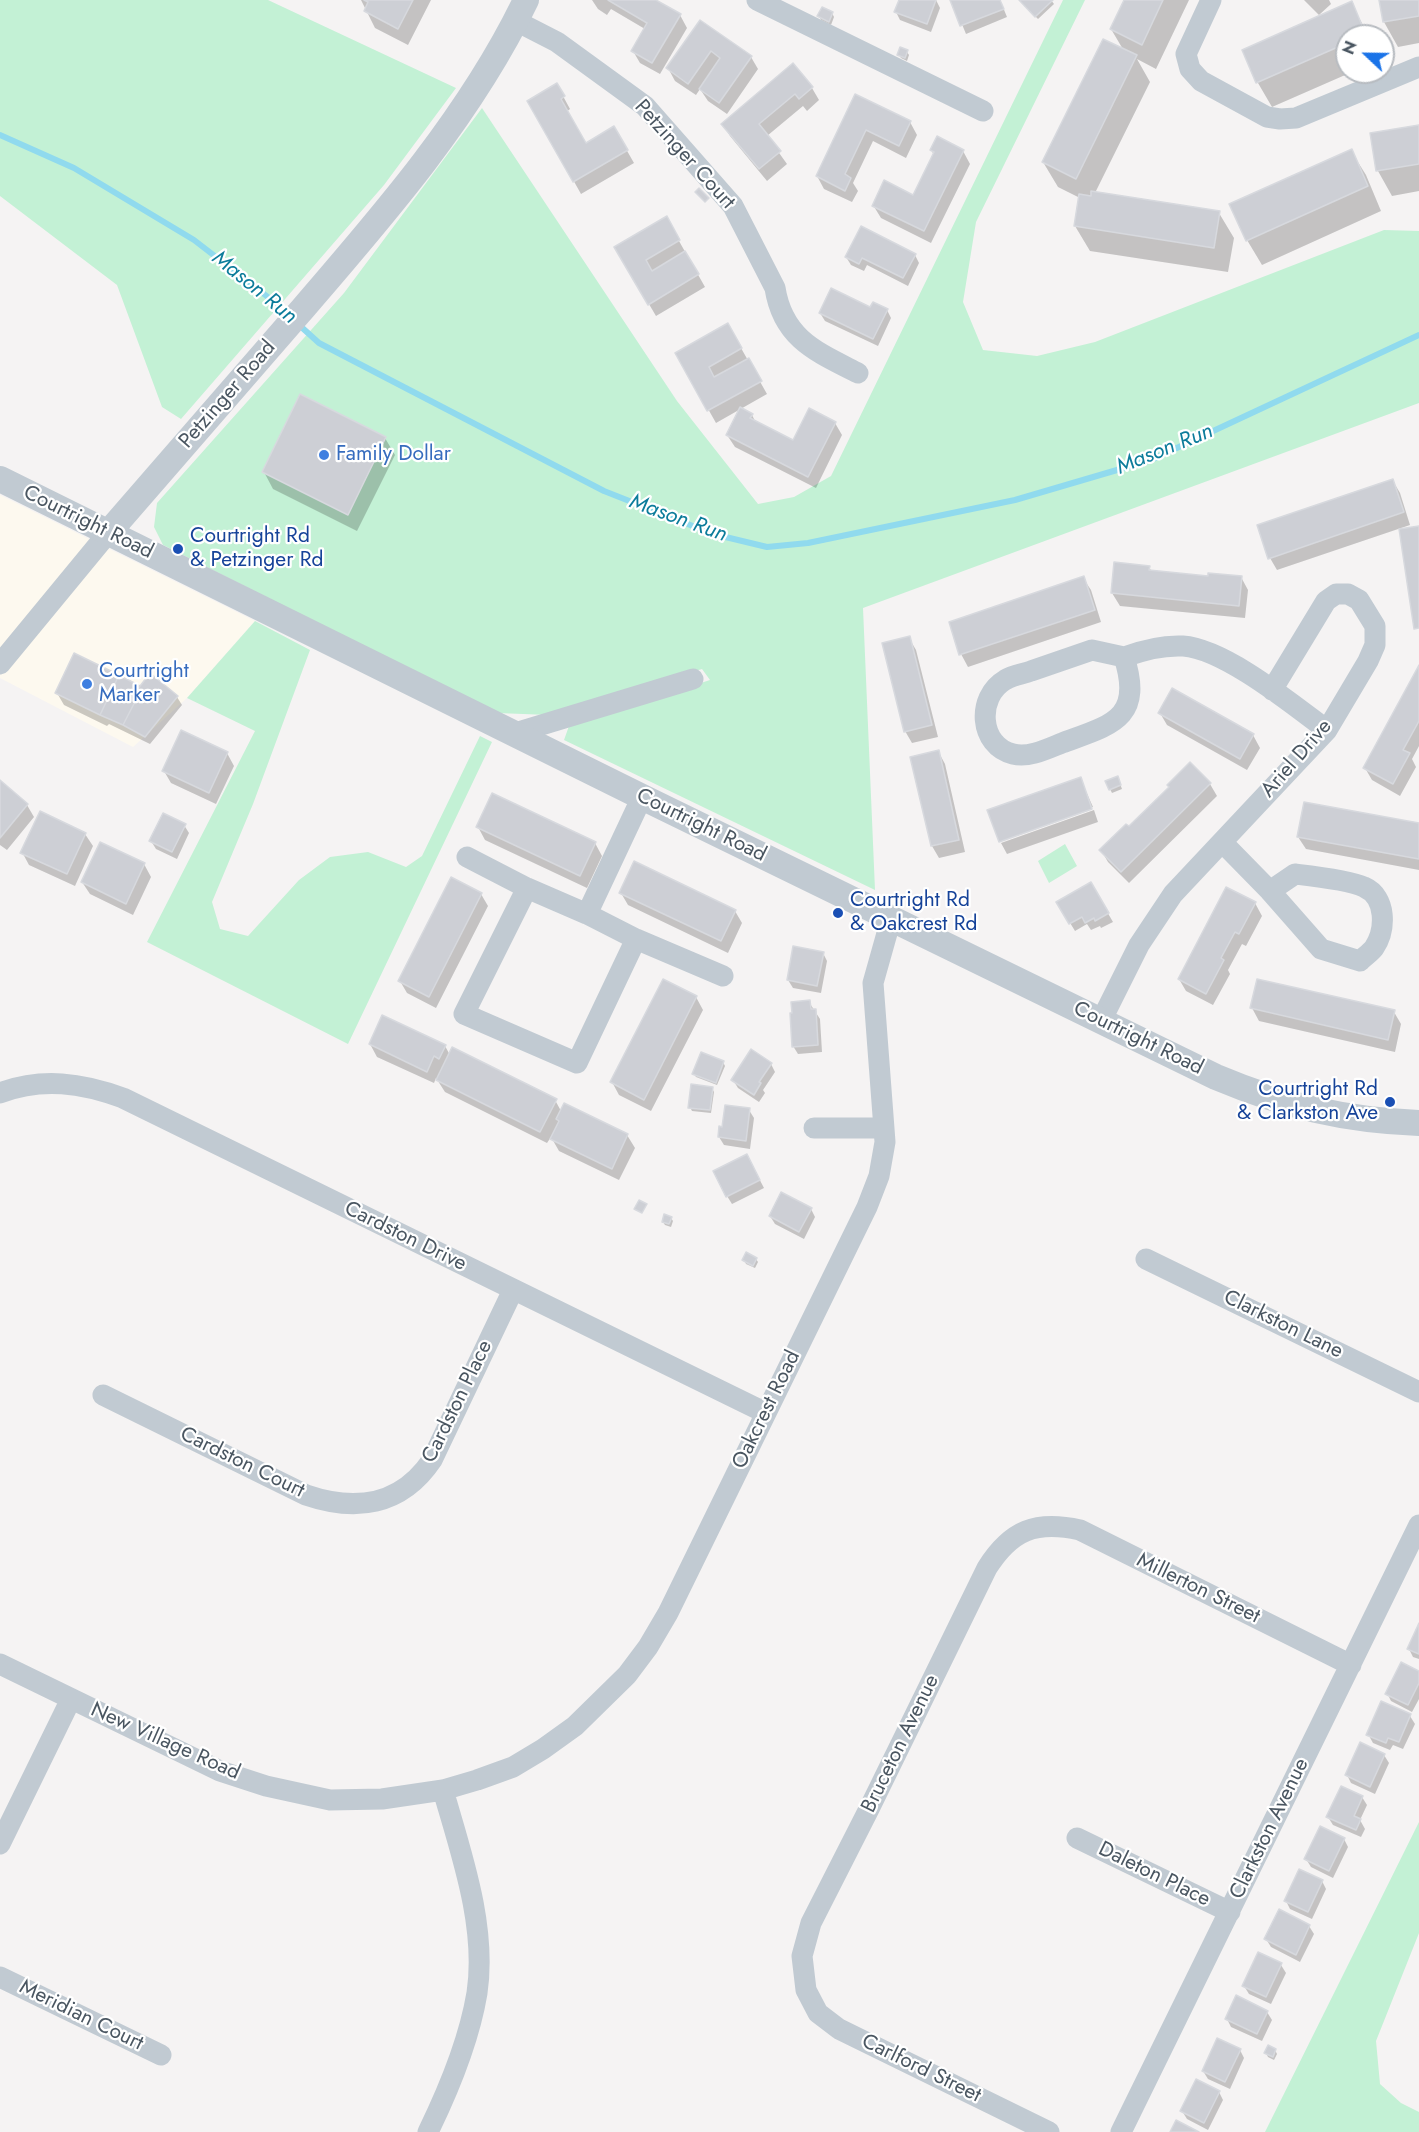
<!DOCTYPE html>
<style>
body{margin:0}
#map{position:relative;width:1419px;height:2132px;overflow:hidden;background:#f5f3f3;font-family:Jost,sans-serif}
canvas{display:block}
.north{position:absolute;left:1335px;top:24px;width:60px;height:60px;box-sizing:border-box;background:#fff;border:2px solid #b7bbc0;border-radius:50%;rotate:292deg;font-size:16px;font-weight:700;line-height:24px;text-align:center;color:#4a5661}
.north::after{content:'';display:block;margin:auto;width:21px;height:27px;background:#1a73e8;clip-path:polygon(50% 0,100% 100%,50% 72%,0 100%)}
</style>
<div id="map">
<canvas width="1419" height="2132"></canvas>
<div class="north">N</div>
</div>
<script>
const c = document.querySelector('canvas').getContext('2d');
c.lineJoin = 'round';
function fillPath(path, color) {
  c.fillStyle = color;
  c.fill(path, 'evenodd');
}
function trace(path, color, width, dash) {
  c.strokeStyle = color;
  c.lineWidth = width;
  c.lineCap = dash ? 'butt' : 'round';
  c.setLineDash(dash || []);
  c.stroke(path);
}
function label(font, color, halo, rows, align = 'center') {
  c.font = font + ' Jost,sans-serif';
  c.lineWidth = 4.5;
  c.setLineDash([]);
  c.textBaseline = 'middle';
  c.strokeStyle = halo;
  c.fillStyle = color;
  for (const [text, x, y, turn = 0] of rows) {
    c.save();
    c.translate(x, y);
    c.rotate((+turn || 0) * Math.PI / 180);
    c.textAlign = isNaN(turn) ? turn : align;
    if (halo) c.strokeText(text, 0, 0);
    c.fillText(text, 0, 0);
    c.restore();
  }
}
const commercial = new Path2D(`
 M0,495L255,621L187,698L133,747L0,678Z`);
const green = new Path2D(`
 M0,0H268L456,88L384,185L181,419L162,407L117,285L0,196Z
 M1063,0H1085L976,222L963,302L983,350L1037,356L1095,342L1384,230L1419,231V403L863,608L875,890L564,740L569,726L710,680L702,669L549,715L497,713L163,545L154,527L157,503L344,293L482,108L677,401L758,504L794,497L831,476Z
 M255,621L310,650L253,804L212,902L220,929L248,936L299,880L330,857L368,852L406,867L422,856L480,736L492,742L348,1044L147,942L255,731L187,698Z
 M1065,844L1077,866L1049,883L1038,861Z
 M1419,1822V1933L1376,2041L1380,2084L1401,2103L1419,2112V2132H1265Z`);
const shadow = new Path2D(`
 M361,0H431L408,45L375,28Z
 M592,0H653L680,15L687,28L660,74L640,63L633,51L645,29L611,9L607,15L598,9Z
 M900,0H936L940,8L931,32L900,20L896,12Z
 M952,0H1000L1007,17L966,34Z
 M1019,0H1051L1054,4L1038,19Z
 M1125,0H1189L1156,69L1137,59L1150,82L1095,193L1219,213L1234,238L1228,272L1090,251L1075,226L1080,198L1058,187L1043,162L1124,51L1111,29Z
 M1304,0H1329L1331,4L1319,15Z
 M1380,0H1419V43L1398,47L1384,22Z
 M1351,3L1369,36H1347V72H1352L1272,107L1258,83L1244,51Z
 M832,13L834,17L831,25L821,20L819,16Z
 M700,22L751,57L758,69L727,114L708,101L700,89L696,95L675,81L668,68Z
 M907,52L909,55L907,61L901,58L899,55Z
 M792,65L812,88L819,100L807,111L803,106L767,136L787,164L767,181L730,136L723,124Z
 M557,85L570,109L566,112L585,145L614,128L634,163L581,194L529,101Z
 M856,96L910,122L917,135L906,158L873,141L853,183L858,191L852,202L824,189L817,176Z
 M1419,127V191L1392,196L1378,171L1372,135Z
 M931,150L963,151L970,164L931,243L881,218L873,205L913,197L934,155Z
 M1351,151L1366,175L1381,211L1262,265L1247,240Z
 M666,218L705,287L656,316L616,248Z
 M915,255L919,263L908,286L867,265L864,271L851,265L846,257Z
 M871,309L887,310L891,318L878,346L825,321L820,313Z
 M728,325L767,394L716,423L677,354Z
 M752,415L756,423L794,442L835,423L842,435L816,488L735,447L727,435Z
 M385,438L395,455L357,531L273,489L264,472Z
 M1393,481L1400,493L1410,525L1277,570L1270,558Z
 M1149,567L1152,572L1209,578L1241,577L1248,590L1245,618L1120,606L1112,593Z
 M1083,578L1091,590L1101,622L968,667L961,654Z
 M909,638L916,650L938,737L912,743L905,731Z
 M75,655L141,687L150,675L177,697L182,705L150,744L109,724L107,726L64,705L57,693Z
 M1419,668V746L1412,759L1416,767L1400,796L1372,780L1365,768Z
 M1160,713L1253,735L1260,748L1247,770L1167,725Z
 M938,751L945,764L965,852L939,858L932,846L912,758Z
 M227,753L234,766L216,804L171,783L164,771Z
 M1190,764L1210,784L1217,796L1129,883L1108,862L1101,850L1129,828L1170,788Z
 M1080,778L1093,807L1000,840Z
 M1119,781L1122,789L1112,793L1110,789Z
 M0,782L27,805L34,817L7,850L0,845Z
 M1094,810L1098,822L1007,854L1001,843Z
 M1419,824V870L1306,849L1298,837Z
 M184,825L189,833L177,859L156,849L151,841Z
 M478,827L595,843L602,856L587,888L485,840Z
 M85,834L93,846L75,886L29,865L22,852Z
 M144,864L151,877L133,915L90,894L82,882Z
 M1091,884L1113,922L1101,928L1100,926L1091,930L1087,924L1075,931L1058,903Z
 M621,893L735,911L742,923L728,953L628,905Z
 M481,894L488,906L436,1008L407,993L400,981Z
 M1255,903L1262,916L1246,946L1242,944L1228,970L1230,974L1213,1005L1186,991L1179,979Z
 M823,953L827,961L821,993L793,988L788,980Z
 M696,997L703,1010L651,1111L619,1095L612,1082Z
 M809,1002L820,1019L822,1052L798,1054L793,1046Z
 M1252,1008L1394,1012L1401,1024L1395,1052L1259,1021Z
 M370,1044L445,1046L450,1055L555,1100L561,1111L627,1135L635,1148L619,1180L559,1151L551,1137L547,1143L445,1092L436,1078L434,1083L377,1057Z
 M723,1062L725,1066L717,1085L696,1077L694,1074Z
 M771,1064L775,1072L763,1090L765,1093L759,1102L738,1088L733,1080Z
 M712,1088L714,1092L711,1113L692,1111L690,1107Z
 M749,1110L754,1118L750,1149L724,1145L719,1137Z
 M751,1163L764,1188L732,1204L727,1196Z
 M811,1209L815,1217L804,1239L775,1224L770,1216Z
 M671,1218L673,1221L671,1227L665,1225L663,1222Z
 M756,1259L758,1262L755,1268L746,1264L744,1260Z
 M1419,1627V1659L1413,1657L1409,1649Z
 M1419,1673V1699L1412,1712L1391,1701L1387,1693Z
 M1382,1703L1410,1716L1415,1724L1403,1749L1393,1745L1390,1750L1373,1743L1368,1734Z
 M1384,1755L1389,1763L1375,1794L1351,1783L1347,1775Z
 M1362,1797L1367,1805L1360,1820L1365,1829L1361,1837L1333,1825L1328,1817Z
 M1344,1839L1348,1847L1333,1878L1311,1867L1306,1859Z
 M1322,1881L1326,1889L1312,1919L1290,1909L1286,1901Z
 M1309,1926L1314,1934L1300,1962L1271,1947L1266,1939Z
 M1281,1965L1286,1973L1271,2004L1249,1994L1244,1986Z
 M1267,2012L1272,2020L1262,2041L1231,2027L1227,2019Z
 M1240,2050L1244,2058L1230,2089L1208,2079L1203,2071Z
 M1275,2050L1277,2054L1274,2060L1268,2057L1266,2053Z
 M1219,2092L1223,2100L1208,2130L1187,2119L1182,2111Z`);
const stream = new Path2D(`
 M0,135L74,168L194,240L273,301L288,315
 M298,324L319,343L604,491L713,534L767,547L808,543L1015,500L1151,460L1419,335`);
const building = new Path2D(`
 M364,0H413L398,29L364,11L368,2Z
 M608,0H656L681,14L652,63L631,51L647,23Z
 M899,0H936L927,24L894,12Z
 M950,0H1000L1004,9L960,26Z
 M1019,0H1053L1035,17Z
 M1124,0H1163L1142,45L1110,29Z
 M1379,0H1419V16L1383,22Z
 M1352,1L1366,35L1347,36V43L1256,83L1242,50Z
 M822,7L833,12L829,22L817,16Z
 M700,20L752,56L719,103L699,89L720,58L711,51L688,84L666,68Z
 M1103,39L1137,55L1076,179L1042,162Z
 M900,47L908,50L905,58L897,55Z
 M793,63L813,87L799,99L795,94L759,124L781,151L759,169L721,124Z
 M557,83L565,96L561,99L586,143L614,126L628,150L573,182L527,101Z
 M855,94L911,121L899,146L866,130L845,174L851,178L845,191L816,176Z
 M1419,125V164L1376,171L1370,133Z
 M937,136L964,150L924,231L872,206L884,180L913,195L934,152L930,150Z
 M1352,149L1368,186L1246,241L1229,204Z
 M699,188L709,198L705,202L695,192Z
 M1091,191L1220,211L1214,248L1074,226L1079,194L1091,196Z
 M667,216L680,240L646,260L652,271L685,251L699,274L648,305L614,247Z
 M861,226L916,254L903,278L862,258L859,264L845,257Z
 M831,288L870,307L873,302L888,309L873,339L819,313Z
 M728,323L742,348L709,367L714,377L749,358L762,381L707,411L675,353Z
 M300,394L386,437L348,515L262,472Z
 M740,407L753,414L750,418L793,440L809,408L836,422L808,477L726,435Z
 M1393,479L1404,512L1268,559L1257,525Z
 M1419,526V628L1414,629L1399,529Z
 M1114,562L1150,566L1149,570L1208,576V573L1242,576L1239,606L1111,593Z
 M1084,576L1095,610L959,655L949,622Z
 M910,636L932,725L904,732L882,643Z
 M74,653L119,675L100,715L55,693Z
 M1419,665V721L1403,750L1410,753L1393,784L1363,768Z
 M150,673L178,696L145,737L123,725L140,692L137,690Z
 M119,675L140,686L137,690L140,692L123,725L100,715Z
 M1172,688L1254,734L1240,759L1158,713Z
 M181,730L228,752L209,793L162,771Z
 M939,750L959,840L931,846L910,757Z
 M1190,762L1211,783L1121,872L1099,850L1126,824L1129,826L1169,787L1167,785Z
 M1118,776L1121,785L1109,790L1105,781Z
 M1081,777L1092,809L999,842L987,810Z
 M0,780L28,804L0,838Z
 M492,793L596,842L580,876L476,827Z
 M1304,802L1419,823V859L1297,837Z
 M40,811L86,833L67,874L20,853Z
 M163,813L186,824L172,852L149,841Z
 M100,842L145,863L126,904L81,882Z
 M634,861L736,910L721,941L619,893Z
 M451,877L482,893L429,997L398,981Z
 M1091,882L1109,913L1095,921L1094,918L1085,923L1082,917L1069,924L1056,902Z
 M1226,887L1256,902L1239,934L1235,932L1221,958L1224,960L1206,994L1178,979Z
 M793,946L824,952L817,986L787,980Z
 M663,979L697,996L644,1100L610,1082Z
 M1257,979L1395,1010L1388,1040L1250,1008Z
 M810,1000L811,1009H816L818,1045L792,1047L790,1013H792L791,1002Z
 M382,1015L446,1045L439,1059L434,1056L427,1072L369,1044Z
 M452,1047L557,1099L540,1132L436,1080Z
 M751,1049L772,1063L759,1082L761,1083L754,1095L731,1080Z
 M701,1052L724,1061L716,1083L692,1074Z
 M691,1084L713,1087L710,1110L688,1108Z
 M564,1103L628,1134L612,1169L550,1139L559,1121L556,1119Z
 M725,1105L750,1108L746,1141L718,1137L719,1126L722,1127Z
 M747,1154L760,1180L726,1197L713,1171Z
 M781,1192L812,1208L799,1232L769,1216Z
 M639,1200L647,1204L642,1213L634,1209Z
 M664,1214L672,1217L669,1224L662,1222Z
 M746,1252L757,1258L753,1266L742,1260Z
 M1419,1623V1654L1407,1649Z
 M1401,1662L1419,1671V1683L1408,1705L1385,1694Z
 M1381,1701L1411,1714L1399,1742L1388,1738L1386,1743L1366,1735Z
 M1360,1742L1385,1754L1370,1787L1345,1775Z
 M1341,1786L1363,1796L1354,1816L1361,1819L1356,1830L1326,1817Z
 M1320,1826L1345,1838L1329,1871L1304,1859Z
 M1299,1869L1323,1880L1308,1912L1284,1901Z
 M1279,1909L1310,1925L1296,1955L1264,1939Z
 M1258,1952L1282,1963L1266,1997L1242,1986Z
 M1236,1995L1268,2011L1257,2034L1225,2019Z
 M1217,2038L1241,2049L1225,2082L1202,2071Z
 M1268,2045L1276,2049L1273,2057L1264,2053Z
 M1196,2079L1220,2091L1204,2123L1180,2111Z
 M1176,2120L1199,2132H1170Z`);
const minor = new Path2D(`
 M757,0L983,111
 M1211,0L1186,54L1190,69L1201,81L1267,117L1280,119L1296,118L1419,67
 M516,21L557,42L645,106L733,206L775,288C783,339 817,352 858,373
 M1092,650L1124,657C1144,719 1111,725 1062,743C1047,749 1029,758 1013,754C979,746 976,697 1005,680C1013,675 1023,674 1031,671C1051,664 1072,657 1092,650Z
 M1124,657C1143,650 1163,645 1183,646C1225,649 1292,704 1327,730
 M0,664L108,533
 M515,733L693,679
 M1222,842L1270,891
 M467,857L527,888L587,914L636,939L723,976
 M1295,874C1312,876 1349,880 1364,887C1387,897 1386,930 1374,948C1370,953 1364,957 1360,961L1321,949L1270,891Z
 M527,888L464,1014L577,1063L636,939
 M587,914L642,797
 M1101,1021L1139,945L1173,894L1327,730L1368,661L1375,645V626L1359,600L1348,594H1336L1326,601L1272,690
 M0,1093C42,1077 82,1083 123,1098L766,1413
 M814,1128H884
 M1146,1259L1419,1392
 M103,1395L306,1495C356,1512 401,1506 432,1460L513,1290
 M0,1664L220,1771L266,1786L330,1800L382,1799L443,1790L477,1780L513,1767L543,1749L575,1726L627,1675L648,1647L668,1613L867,1207L879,1176L885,1142L873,983L891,919
 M1077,1838L1230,1912
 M0,1844L71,1699
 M0,1977L161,2055
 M428,2132C449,2089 469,2041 477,1993C487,1926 461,1853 443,1790
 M1049,2132L839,2029L818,2013L806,1990L802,1956L811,1923L869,1809L987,1568C1011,1530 1036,1520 1080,1530L1351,1665
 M1121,2132L1419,1525`);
const tertiary = new Path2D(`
 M0,479L642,797L1216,1077C1285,1106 1344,1120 1419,1123
 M108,533C172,460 235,386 299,313C382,217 471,115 526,0`);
const markers = [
 [324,455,6,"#3f7fe0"],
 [178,549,6,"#1a4fb4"],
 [87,684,6,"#3f7fe0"],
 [838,913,6,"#1a4fb4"],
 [1390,1102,6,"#1a4fb4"]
];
const streetNames = [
 ["Petzinger Court",684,155,48],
 ["Petzinger Road",228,395,-49],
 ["Courtright Road",88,523,26],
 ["Ariel Drive",1297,759,-49],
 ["Courtright Road",701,826,26],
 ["Courtright Road",1138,1039,26],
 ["Cardston Drive",405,1237,26],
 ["Clarkston Lane",1283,1325,26],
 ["Cardston Place",458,1402,-64],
 ["Oakcrest Road",767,1410,-64],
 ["Cardston Court",242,1463,26],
 ["Millerton Street",1198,1589,26],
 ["New Village Road",165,1742,24],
 ["Bruceton Avenue",901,1744,-64],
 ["Clarkston Avenue",1270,1829,-64],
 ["Daleton Place",1154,1875,26],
 ["Meridian Court",81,2016,26],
 ["Carlford Street",921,2069,26]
];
const shopNames = [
 ["Family Dollar",336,455],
 ["Courtright",99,672],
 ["Marker",99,696]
];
const transitNames = [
 ["Courtright Rd",190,537],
 ["& Petzinger Rd",190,561],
 ["Courtright Rd",850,901],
 ["& Oakcrest Rd",850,925],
 ["Courtright Rd",1378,1090,"right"],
 ["& Clarkston Ave",1378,1114,"right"]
];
const waterNames = [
 ["Mason Run",254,288,39],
 ["Mason Run",1165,450,-22],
 ["Mason Run",678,519,20]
];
fillPath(commercial, '#fdf9ef');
fillPath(green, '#c3f1d5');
fillPath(shadow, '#0003');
trace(stream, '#90daee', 6);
fillPath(building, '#cdcfd5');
trace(building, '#d7d9de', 1.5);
trace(minor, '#c1cad2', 21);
trace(tertiary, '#c1cad2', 26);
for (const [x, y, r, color] of markers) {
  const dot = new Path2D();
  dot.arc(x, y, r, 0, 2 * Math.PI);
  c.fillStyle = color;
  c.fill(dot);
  trace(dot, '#fff', 2);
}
label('21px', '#4a5661', '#fff', streetNames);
label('21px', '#366cbe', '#fff', shopNames, 'left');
label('21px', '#164399', '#fff', transitNames, 'left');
label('italic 22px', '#0c7c9b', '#fff', waterNames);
</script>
